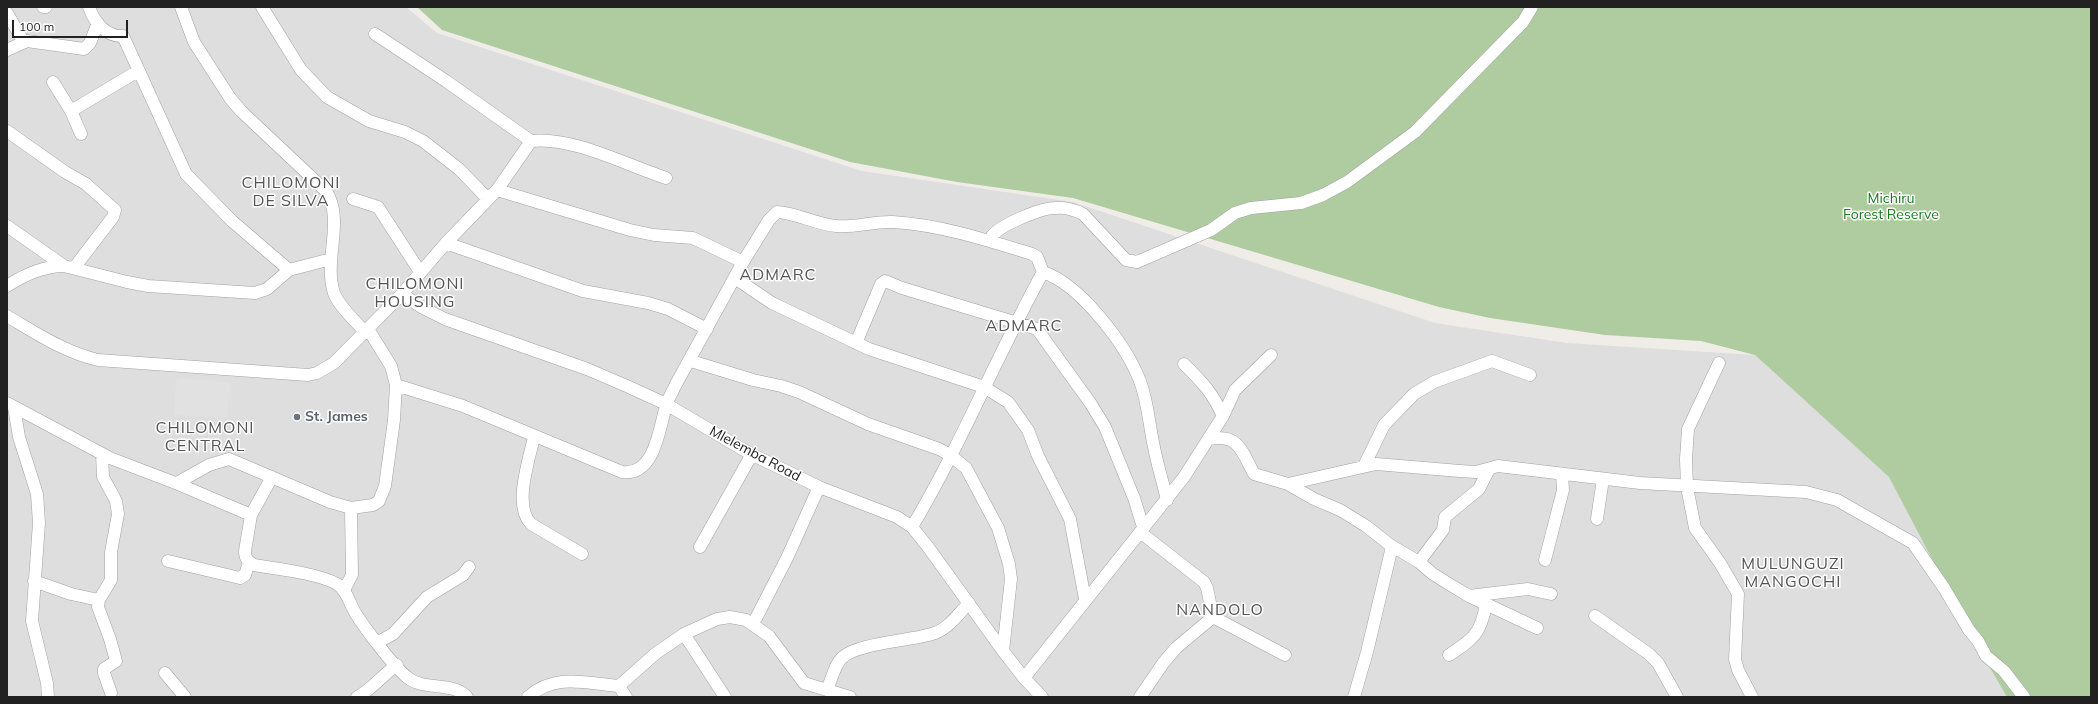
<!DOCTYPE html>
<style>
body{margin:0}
#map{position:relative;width:2098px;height:704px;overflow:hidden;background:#f0ede8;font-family:Mulish,sans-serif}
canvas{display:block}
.frame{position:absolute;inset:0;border:8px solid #212121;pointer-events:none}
.scale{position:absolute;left:12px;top:20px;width:116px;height:18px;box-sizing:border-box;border:2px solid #212121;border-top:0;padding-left:5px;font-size:12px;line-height:14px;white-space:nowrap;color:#212121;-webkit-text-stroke:3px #fff;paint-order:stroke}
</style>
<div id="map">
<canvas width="2098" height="704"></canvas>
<div class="frame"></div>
<div class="scale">100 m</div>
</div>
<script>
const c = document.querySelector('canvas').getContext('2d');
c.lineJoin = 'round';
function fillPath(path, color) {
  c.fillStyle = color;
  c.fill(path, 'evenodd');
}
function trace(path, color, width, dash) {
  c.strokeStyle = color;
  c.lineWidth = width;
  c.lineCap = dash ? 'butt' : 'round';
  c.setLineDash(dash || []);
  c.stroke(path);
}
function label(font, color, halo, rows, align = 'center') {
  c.font = font + ' Mulish,sans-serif';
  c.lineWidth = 3;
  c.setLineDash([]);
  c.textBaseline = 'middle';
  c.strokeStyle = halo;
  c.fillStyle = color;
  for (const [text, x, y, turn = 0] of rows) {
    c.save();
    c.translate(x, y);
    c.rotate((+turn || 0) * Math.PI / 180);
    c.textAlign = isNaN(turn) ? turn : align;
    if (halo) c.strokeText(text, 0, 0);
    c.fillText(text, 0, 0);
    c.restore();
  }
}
const residential = new Path2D(`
 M7,7H406L437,33L862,171L1073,202L1435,323L1567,343L1755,355L1889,476L2008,697H7Z`);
const forest = new Path2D(`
 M417,7H2091V697H2007L1982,654L1889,477L1755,355L1701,341L1605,335L1490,318L1439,307L1073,198L957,182L850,162L442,30Z`);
const parking = new Path2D(`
 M180,378L230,383L227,418L174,415L176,380Z`);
const minor = new Path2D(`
 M43,7H46
 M89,7C94,22 106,37 123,36L186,174L232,221L289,270
 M181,7L194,42L230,98L241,111L326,191C345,221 323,260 334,293C338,305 356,322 365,332
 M262,7L301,70L327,97L369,121L405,132L423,141L459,169L488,199
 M7,13L23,41
 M375,34L446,81L531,141
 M7,50L27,41L84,49L90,43L98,23
 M53,82L71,111L81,134
 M71,111L138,71
 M7,131L65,172L86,184L115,210L113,217L74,268
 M497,190L630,230L654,235L693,238L743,262
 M353,199L378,207L420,272
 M7,226L64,266
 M992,240V236C1000,225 1041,208 1055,208C1064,207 1075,210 1083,214L1126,260L1137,262L1211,230L1235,213L1251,208L1301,203L1323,195L1347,182L1415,132L1523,22L1532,7
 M446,243L583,291L648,303L668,309L707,329
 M1043,272C1081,285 1126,345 1140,381C1148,402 1149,425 1154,447C1157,464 1163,482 1167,500
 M735,278L772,303L869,349L984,387L1008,402L1028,430L1038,456L1070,519L1085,599
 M7,286C24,275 43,266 64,266L127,282L148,286L255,293L267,289L289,270L331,259
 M402,294L423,308L445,319L587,369L629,387L666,404L749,453L819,487L897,517L912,527L928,547L1003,651L1024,678L1042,697
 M7,316C36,333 64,352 98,360L308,375L317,373L334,363L402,294L446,243L497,190L531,141C572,136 626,165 666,178
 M856,343L881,284L885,281L902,288L1037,329L1091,404L1105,427L1134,498L1143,527
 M691,361L753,380L781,386L799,392L868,424L939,449L950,455L966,468L998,528L1009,564L1011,579L1003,651
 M1719,363L1688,429L1686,459L1687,487L1695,528L1720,563L1738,594L1735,659L1738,670L1752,697
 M1184,364C1203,383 1212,392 1223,416
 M396,385L463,406L622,472C655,476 659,429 666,406C668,399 672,393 675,386L743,262L769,220L777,212C797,213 815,224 836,226C855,228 874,221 893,222C941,225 987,240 1032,254L1037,257L1043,272C997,355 961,445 912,527
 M7,403L110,458L178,484L251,515
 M14,407L19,437L37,494L39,523L32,621L47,683L48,697
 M534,437C529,460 513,506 531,524L582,554
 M1209,439C1239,433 1242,452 1254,474L1288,484L1314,499L1340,510L1366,526L1390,545L1419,562L1433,574L1449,584L1469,596L1537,628
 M102,454L103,477L116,501L118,514L111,552V580L99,600L98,607L110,639L116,661L104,669V673L111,693
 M1364,466L1384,425L1414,394L1434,382L1492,361L1530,375
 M272,477L251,515L245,551C245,559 248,561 254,565C277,569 317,573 337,584C348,591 349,604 356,614C366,630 394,667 408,678C425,691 452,681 467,697
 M177,483L209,465L229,459L330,502L351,508L373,505L379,501L385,486L394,420L396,385L391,366L368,329
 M1288,484L1376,464L1460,471L1476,472L1498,466L1640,483L1806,492L1837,500L1913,543L1944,588L1969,630L1978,641L1986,656L2004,671L2024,697
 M1597,519L1603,479
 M1140,532L1204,582L1207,588L1213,617L1285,655
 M700,547L752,454
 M1545,560L1563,490L1562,474
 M168,561L240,578L245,575L249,562
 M1419,562L1443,530L1445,517L1479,489L1489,469
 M34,581L71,594L99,600
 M344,590L352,575L351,508
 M1469,596L1528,589L1551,594
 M1595,616L1649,654L1658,663L1677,697
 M753,624L787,558L819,487
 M684,634L725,697
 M378,642L393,634L427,597L463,575L469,567
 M1449,655C1473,639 1481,634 1486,604
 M165,673L185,697
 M1024,678L1184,477L1223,416L1235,390L1271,355
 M619,686L626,697
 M827,690C831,681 835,663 843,657C858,643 912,641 935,633C949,628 959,613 969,603
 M357,697C373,689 382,675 397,665
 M528,697C555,673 586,683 619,686L655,654L684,634L717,619L730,617L746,620L769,636L804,683L850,697
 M1140,697L1164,662L1176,648L1213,617
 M1354,697L1367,652L1391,551L1390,545`);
const markers = [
 [297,417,4,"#6b7280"]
];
const parkNames = [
 ["Michiru",1891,199],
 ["Forest Reserve",1891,215]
];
const worshipNames = [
 ["St. James",305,417]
];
const streetNames = [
 ["Mlelemba Road",755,454,28]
];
const quarterNames = [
 ["CHILOMONI",291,183],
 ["DE SILVA",291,201],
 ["ADMARC",778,275],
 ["CHILOMONI",415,284],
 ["HOUSING",415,302],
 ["ADMARC",1024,326],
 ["CHILOMONI",205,428],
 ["CENTRAL",205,446],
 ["MULUNGUZI",1793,564],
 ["MANGOCHI",1793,582],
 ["NANDOLO",1220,610]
];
fillPath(residential, '#dfdede');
fillPath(forest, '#afcca0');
fillPath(parking, '#e1e1e1');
trace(minor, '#a2a2a2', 13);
trace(minor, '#fff', 12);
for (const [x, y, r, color] of markers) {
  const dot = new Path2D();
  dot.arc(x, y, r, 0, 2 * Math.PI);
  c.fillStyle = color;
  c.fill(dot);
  trace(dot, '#fff', 1.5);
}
label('14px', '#157918', '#fff', parkNames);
label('bold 14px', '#5b616d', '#fff', worshipNames, 'left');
label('14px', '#212121', '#fff', streetNames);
c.letterSpacing = '1px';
label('16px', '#545454', '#fff', quarterNames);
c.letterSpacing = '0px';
</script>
